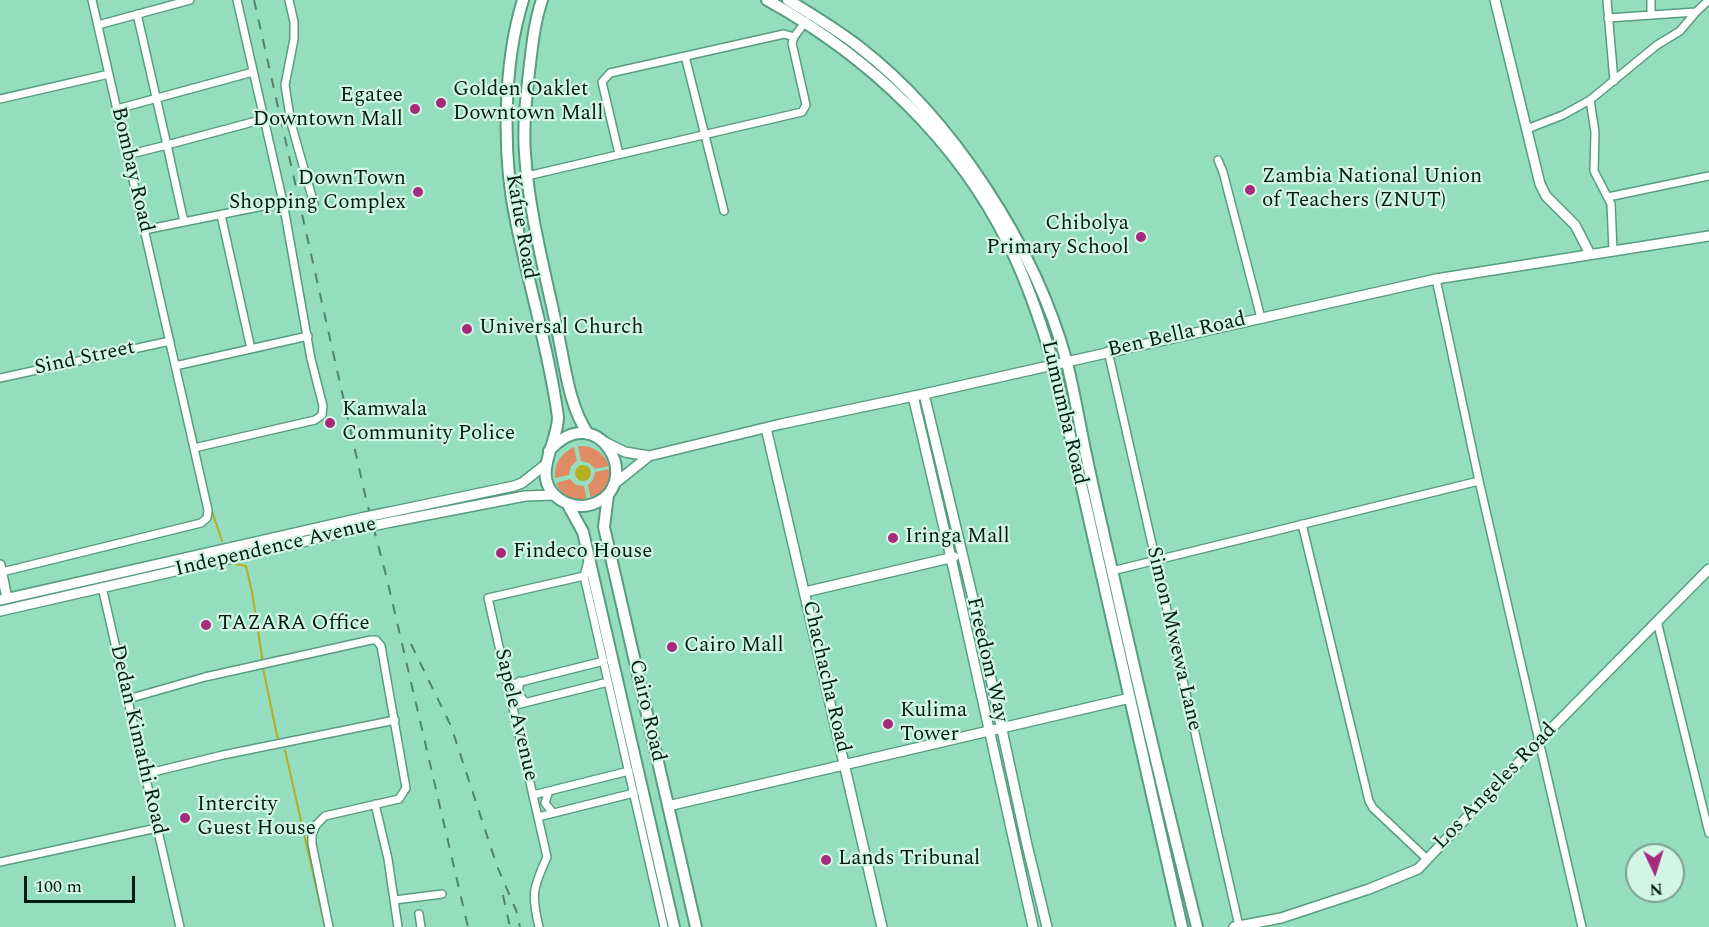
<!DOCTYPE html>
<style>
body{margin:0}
#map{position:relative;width:1709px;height:927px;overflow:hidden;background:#95ddbf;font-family:Spectral,serif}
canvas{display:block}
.north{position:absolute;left:1625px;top:843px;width:60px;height:60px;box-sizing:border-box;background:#d2f5e5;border:2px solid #7e9f91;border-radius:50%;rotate:176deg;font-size:16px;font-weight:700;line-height:24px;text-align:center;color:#001d12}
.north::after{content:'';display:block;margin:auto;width:21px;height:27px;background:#a82a7a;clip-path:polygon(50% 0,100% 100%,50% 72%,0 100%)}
.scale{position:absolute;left:24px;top:876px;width:111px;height:27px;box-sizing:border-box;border:3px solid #001d12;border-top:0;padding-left:8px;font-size:18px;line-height:21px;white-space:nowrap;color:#001d12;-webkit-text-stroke:4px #d2f5e5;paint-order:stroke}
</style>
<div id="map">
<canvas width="1709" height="927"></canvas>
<div class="north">N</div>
<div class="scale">100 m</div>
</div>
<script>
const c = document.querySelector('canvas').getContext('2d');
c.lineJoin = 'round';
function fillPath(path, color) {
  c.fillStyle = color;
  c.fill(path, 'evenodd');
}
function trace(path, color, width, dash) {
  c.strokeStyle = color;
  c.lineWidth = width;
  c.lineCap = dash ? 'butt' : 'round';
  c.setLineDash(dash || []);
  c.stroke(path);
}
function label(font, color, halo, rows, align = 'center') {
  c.font = font + ' Spectral,serif';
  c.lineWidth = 4.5;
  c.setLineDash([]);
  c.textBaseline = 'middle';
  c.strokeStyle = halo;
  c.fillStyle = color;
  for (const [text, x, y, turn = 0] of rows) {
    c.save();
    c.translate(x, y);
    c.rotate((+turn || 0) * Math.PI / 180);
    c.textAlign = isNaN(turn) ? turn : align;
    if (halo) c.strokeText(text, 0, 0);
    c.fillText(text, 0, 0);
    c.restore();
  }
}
const green = new Path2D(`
 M578,446C593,445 604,452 609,466L595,469L589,463L581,461Z
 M574,447L577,461L571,466L569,475L555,478C554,463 561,453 574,447Z
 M610,469C611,485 603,492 591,500L588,485L593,480L595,472Z
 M570,479L576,485L584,486L587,501C573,502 562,496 556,483Z`);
const water = new Path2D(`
 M575 473a8 8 0 1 1 16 0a8 8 0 1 1-16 0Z`);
const stream = new Path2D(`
 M195,433L197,445
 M198,450L208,497
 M211,508L222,541
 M230,563L246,566L252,592L263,663
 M263,668L278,740
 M285,750L325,927`);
const street = new Path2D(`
 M289,0L294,22V39L285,85L291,123L314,204
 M1607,0L1614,81
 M1651,0V15
 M137,14L167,145L264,119
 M1608,18L1696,12
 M98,25L190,0
 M685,56L724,211
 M0,99L109,74
 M1590,100L1595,132L1594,171L1611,204L1613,250
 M117,109L253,72
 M1527,129L1563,115L1590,100L1657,45L1680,31L1696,12L1709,0
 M619,154L602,82L610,73L784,34L794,37L806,21
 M127,155L167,145L184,222
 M1218,160L1223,172L1261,318
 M527,176L802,112L806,105L792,43L794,37
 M1608,197L1709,176
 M221,215L251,349
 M144,230L283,202
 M1436,279L1479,481L1582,927
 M1108,351L1239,926
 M175,366L308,336
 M0,378L170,341
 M194,448L315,420L322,415L323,406L311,359L283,202L237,0
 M1302,524L1369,801L1373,808L1427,859
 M588,561L584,576L664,927
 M1112,571L1479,481
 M2,572L201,523L207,518L208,510L92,0
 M102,587L180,927
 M1657,621L1709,833
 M520,681L518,693L525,702
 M508,685L604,661
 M128,699L205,677L371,640H376L381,646L406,788L399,799L325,816L316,825L312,835V844L329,927
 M512,706L608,682
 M145,774L223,755L395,720
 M549,791L545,803L553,813
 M533,795L629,771
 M375,804L388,859L398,927
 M538,817L634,793
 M0,862L157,828
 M395,900L442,894
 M419,914L421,927
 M539,927C531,894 533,888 547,857L488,598L584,576`);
const secondary = new Path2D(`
 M1495,0L1540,184L1546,196L1575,225L1590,254
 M924,394L979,624L1027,845L1047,927
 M913,396L951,558L1033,927
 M766,428L882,927
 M605,442L625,452L649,456L781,424L924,394L1436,279L1709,236
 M613,485L649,456
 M390,512L514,486L522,483L545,465
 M391,522L525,496L555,495
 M0,565L7,598
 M805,592L954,557
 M0,600L361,518
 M0,611L363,528
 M668,806L1130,698
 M1234,927L1281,918L1369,889L1418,869L1540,740L1709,569`);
const primary = new Path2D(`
 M523,0C503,64 502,156 516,221C529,286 549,351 558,417C558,444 530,476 558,498C568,506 582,508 593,504C646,485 598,395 549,451
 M542,0C534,23 532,48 529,72C526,99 523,127 525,154C529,213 545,272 557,329C565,364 568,404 588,434
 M767,0C868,56 958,140 1009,245C1028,284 1041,324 1054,365L1182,927
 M788,0C811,14 836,29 858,46C952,118 1036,248 1067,363C1074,391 1079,421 1085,450C1094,493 1104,536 1114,579C1140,695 1168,811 1197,927
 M608,495L604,527L696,927
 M567,503L583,532L674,927`);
const rail = new Path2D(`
 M254,0L366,499L387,579L468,927
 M411,644L451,726L497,866L516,910L520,927
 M503,895L510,927`);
const secondaryBridge = new Path2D(`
 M361,518L390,512
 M363,528L391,522`);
const markers = [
 [441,103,6,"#a82a7a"],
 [415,109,6,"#a82a7a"],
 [1250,190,6,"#a82a7a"],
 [418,192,6,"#a82a7a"],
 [1141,237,6,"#a82a7a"],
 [467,329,6,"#a82a7a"],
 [330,423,6,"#a82a7a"],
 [893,538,6,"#a82a7a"],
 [501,553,6,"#a82a7a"],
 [206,625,6,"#a82a7a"],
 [672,647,6,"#a82a7a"],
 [888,724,6,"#a82a7a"],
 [185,818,6,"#a82a7a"],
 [826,860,6,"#a82a7a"]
];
const poiNames = [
 ["Golden Oaklet",453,91],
 ["Downtown Mall",453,115],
 ["Egatee",403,97,"right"],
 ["Downtown Mall",403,121,"right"],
 ["Zambia National Union",1262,178],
 ["of Teachers (ZNUT)",1262,202],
 ["DownTown",406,180,"right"],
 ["Shopping Complex",406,204,"right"],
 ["Chibolya",1129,225,"right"],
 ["Primary School",1129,249,"right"],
 ["Universal Church",479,329],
 ["Kamwala",342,411],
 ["Community Police",342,435],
 ["Iringa Mall",905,538],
 ["Findeco House",513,553],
 ["TAZARA Office",218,625],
 ["Cairo Mall",684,647],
 ["Kulima",900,712],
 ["Tower",900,736],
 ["Intercity",197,806],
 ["Guest House",197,830],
 ["Lands Tribunal",838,860]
];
const streetNames = [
 ["Bombay Road",131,170,77],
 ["Kafue Road",520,227,80],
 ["Ben Bella Road",1177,336,-13],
 ["Sind Street",85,359,-12],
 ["Lumumba Road",1063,413,77],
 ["Independence Avenue",276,548,-13],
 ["Simon Mwewa Lane",1173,639,77],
 ["Freedom Way",986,660,77],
 ["Chachacha Road",825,677,77],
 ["Cairo Road",646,711,77],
 ["Sapele Avenue",515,715,77],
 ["Dedan Kimathi Road",137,740,77],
 ["Los Angeles Road",1496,787,-46]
];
fillPath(green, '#df8c64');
fillPath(water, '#b6ae21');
trace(stream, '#b6ae21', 2);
trace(street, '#579d81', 10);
trace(secondary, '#579d81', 12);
trace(primary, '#579d81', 14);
trace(street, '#fff', 7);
trace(secondary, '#fff', 9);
trace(primary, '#fff', 10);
trace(rail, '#50846f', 2, [10, 10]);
trace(secondaryBridge, '#579d81', 12, []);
trace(secondaryBridge, '#fff', 9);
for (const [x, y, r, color] of markers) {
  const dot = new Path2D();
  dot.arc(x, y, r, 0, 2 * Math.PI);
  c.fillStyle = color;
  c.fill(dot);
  trace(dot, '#d2f5e5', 2);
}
label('21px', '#001d12', '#d2f5e5', poiNames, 'left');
label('21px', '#001d12', '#d2f5e5', streetNames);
</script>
